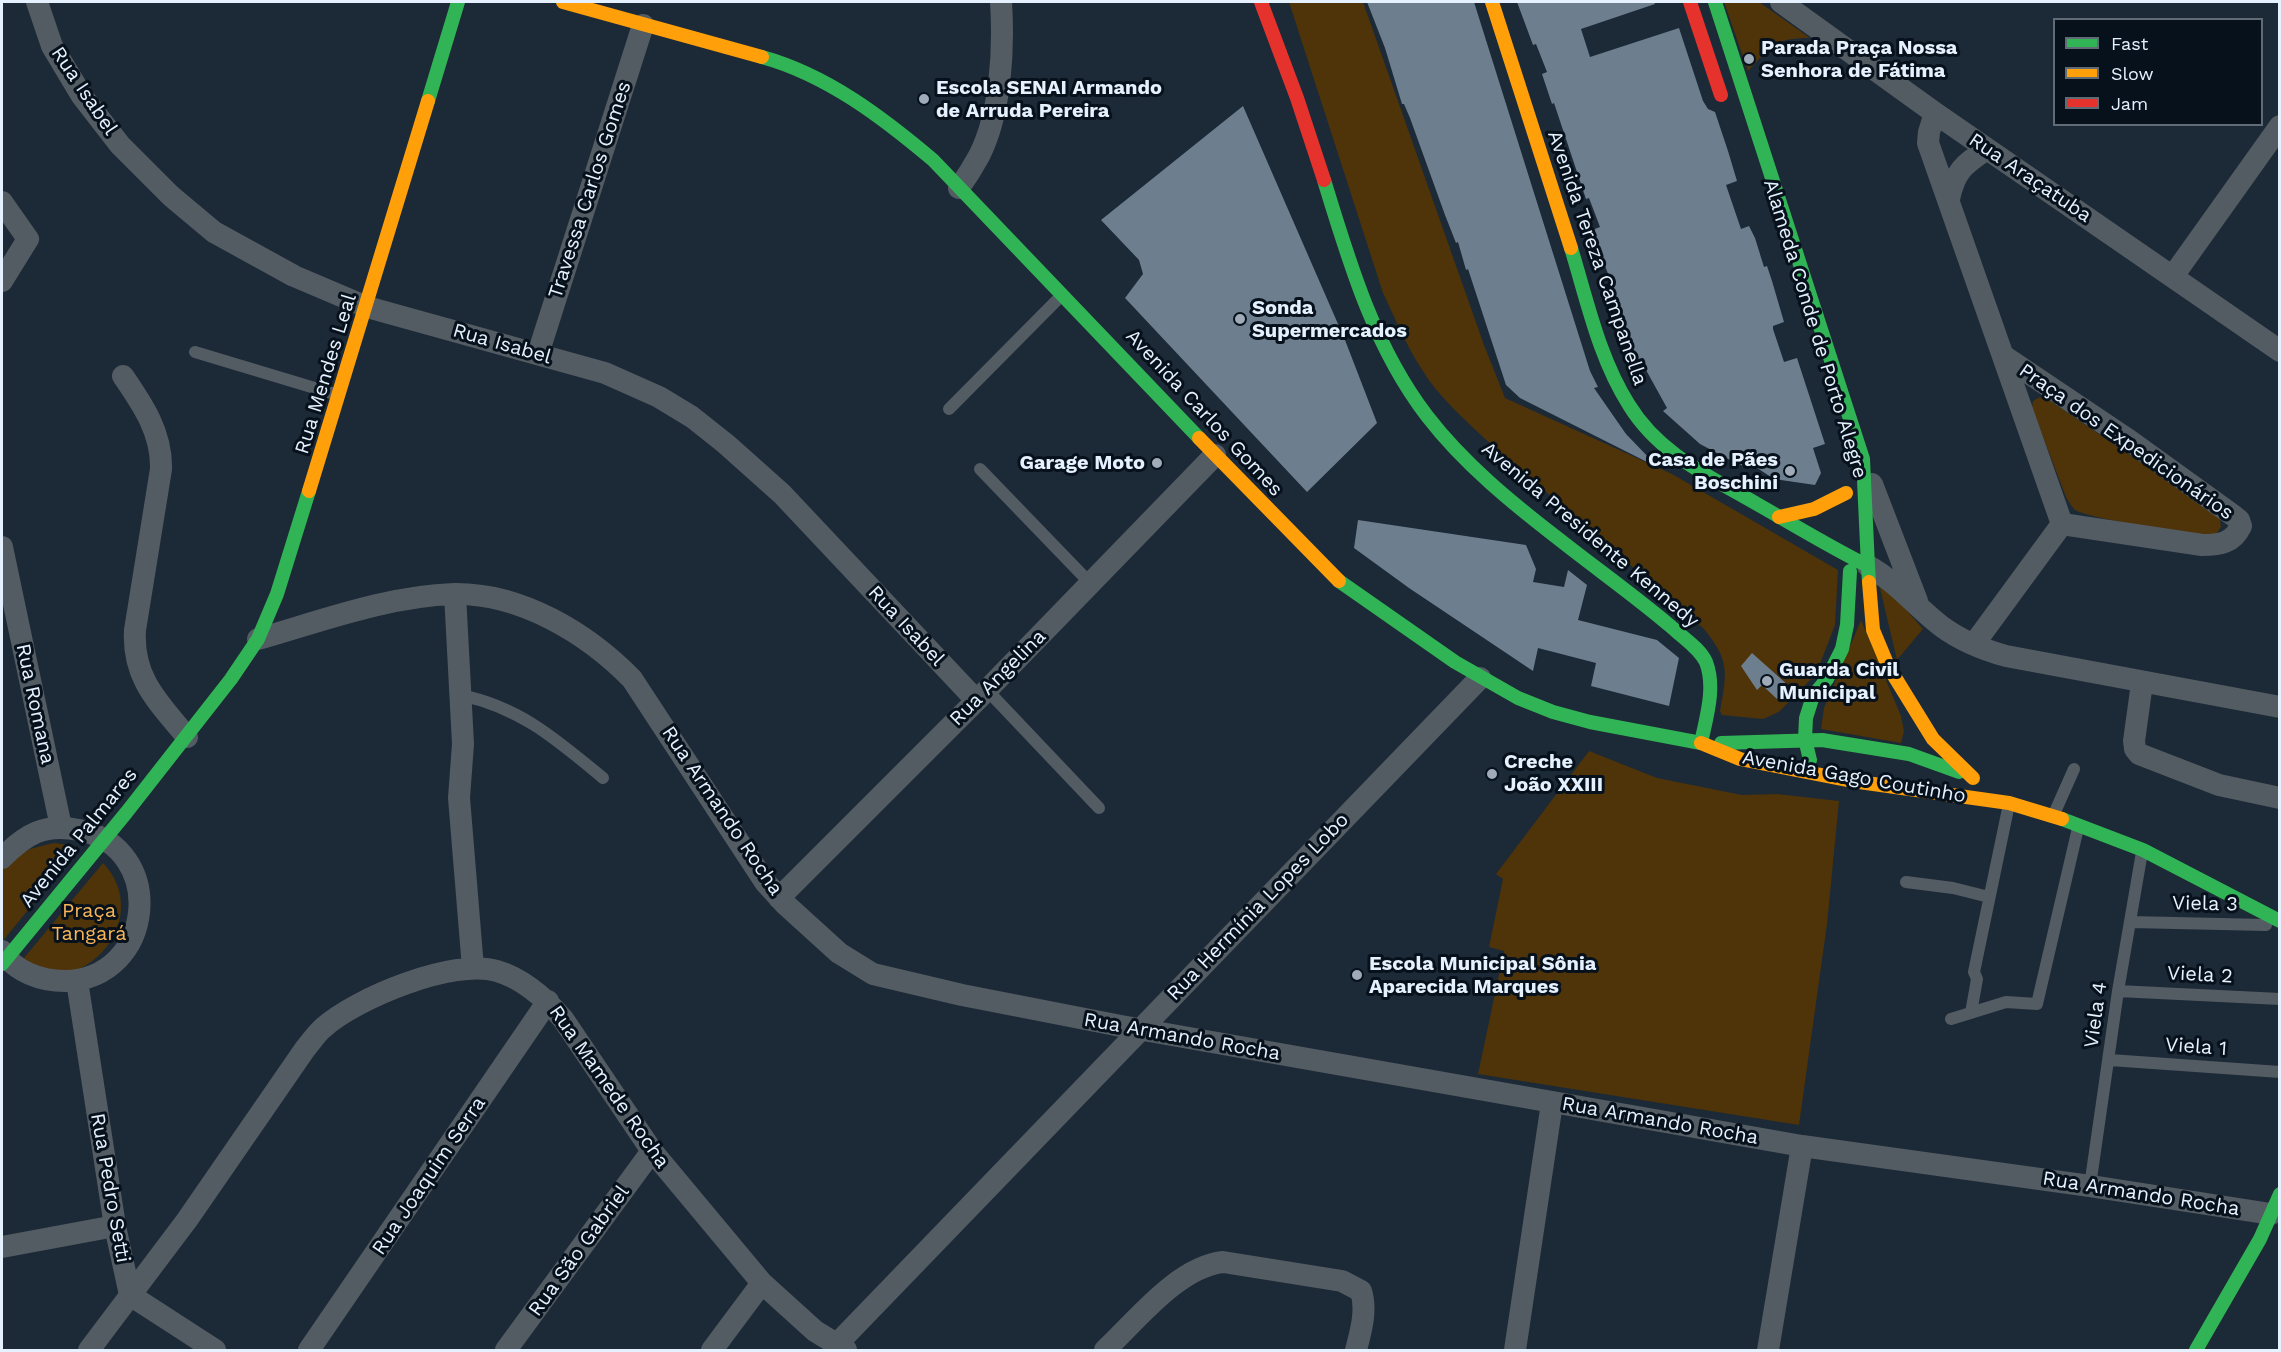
<!DOCTYPE html>
<meta charset="utf-8">
<style>
body{margin:0}
#map{position:relative;width:2281px;height:1352px;overflow:hidden;background:#1c2936;font-family:"Work Sans",sans-serif}
canvas{display:block}
.frame{position:absolute;inset:0;border:3px solid #e5f1fe;pointer-events:none}
.legend{position:absolute;left:2053px;top:18px;width:210px;height:108px;box-sizing:border-box;background:#07111c;border:2px solid #606b76;margin:0;padding:8px 10px;list-style:none;font-size:18px;color:#e5f1fe}
.legend li{display:flex;align-items:center;gap:12px;height:30px}
.legend b{width:30px;border:2px solid #606b76}
</style>
<div id="map">
<canvas width="2281" height="1352"></canvas>
<div class="frame"></div>
<ul class="legend">
<li><b style="height:8px;background:#30b455"></b>Fast</li>
<li><b style="height:8px;background:#ff9f0a"></b>Slow</li>
<li><b style="height:8px;background:#e5322d"></b>Jam</li>
</ul>
</div>
<script>
const c = document.querySelector('canvas').getContext('2d');
c.lineJoin = 'round';
function fillPath(path, color) {
  c.fillStyle = color;
  c.fill(path, 'evenodd');
}
function trace(path, color, width, dash) {
  c.strokeStyle = color;
  c.lineWidth = width;
  c.lineCap = dash ? 'butt' : 'round';
  c.setLineDash(dash || []);
  c.stroke(path);
}
function label(font, color, halo, rows, align = 'center') {
  c.font = font + ' "Work Sans",sans-serif';
  c.lineWidth = 6;
  c.setLineDash([]);
  c.textBaseline = 'middle';
  c.strokeStyle = halo;
  c.fillStyle = color;
  for (const [text, x, y, turn = 0] of rows) {
    c.save();
    c.translate(x, y);
    c.rotate((+turn || 0) * Math.PI / 180);
    c.textAlign = isNaN(turn) ? turn : align;
    if (halo) c.strokeText(text, 0, 0);
    c.fillText(text, 0, 0);
    c.restore();
  }
}
const green = new Path2D(`
 M1289,2H1363L1484,345L1505,398L1672,474L1838,570L1835,625L1816,674L1780,711L1770,716L1763,719L1722,715L1720,711C1727,673 1730,661 1704,629L1484,438C1462,417 1437,395 1421,368C1406,345 1395,318 1383,293Z
 M1724,2H1759L1810,38C1774,38 1771,46 1748,71Z
 M2040,397L2049,400L2215,513L2220,520L2221,527L2216,534L2206,535C2185,532 2085,519 2074,509C2071,506 2068,500 2066,497L2032,408L2033,401Z
 M1879,584L1894,596L1923,629L1897,660Z
 M1861,620L1901,716L1904,731L1901,743L1821,729L1824,708Z
 M1589,751L1657,778L1742,795L1777,794L1839,801L1827,924L1799,1125L1478,1074L1504,951L1489,947L1503,879L1496,874Z
 M54,843L76,846L75,852L2,942C2,930 0,880 2,871C11,852 36,847 54,843Z
 M103,863C137,898 120,951 77,970C68,974 42,970 31,969L24,958Z`);
const building = new Path2D(`
 M1367,2H1474L1590,371L1598,387L1594,388L1626,434L1654,463L1653,465L1520,398L1506,385L1468,269L1466,270L1458,242L1456,243L1445,215L1410,118L1404,104H1402L1385,48Z
 M1517,2H1654L1655,4L1581,29L1590,57L1679,28L1703,101L1708,109L1715,112L1728,151L1737,181L1726,185L1741,229L1749,226L1755,238L1764,267L1767,266L1772,281L1784,322L1773,326V329L1784,362L1797,358L1825,444L1813,448L1821,473L1815,485L1774,479L1751,464L1750,469L1730,460L1700,444L1663,411L1667,408L1646,370L1640,372L1622,316L1623,315L1592,230L1600,227L1589,198L1586,199L1554,103L1552,104L1542,74L1547,72L1536,44L1533,45Z
 M1243,106L1345,340L1377,423L1307,492L1125,298L1143,274L1139,260L1101,220Z
 M1358,520L1526,545L1536,569L1533,582L1564,587L1568,570L1587,585L1578,620L1657,640L1679,658L1669,706L1591,686L1596,663L1538,648L1533,671L1409,588L1354,548Z
 M1752,653L1789,686L1777,699L1762,685L1757,690L1741,666Z`);
const lane = new Path2D(`
 M195,352L338,395
 M949,409L1062,295
 M980,469L1090,583
 M987,690L1099,808
 M460,695C520,707 557,740 603,778
 M2054,814L2074,769
 M1906,882L1953,888L1989,897
 M2130,922L2266,925
 M2118,991L2280,999
 M1971,1013L1977,979L1974,972L2009,804
 M1951,1019L2006,1002L2037,1004L2078,828
 M2110,1060L2280,1072
 M2090,1186L2118,991L2142,852`);
const street = new Path2D(`
 M37,2L52,46L82,96L120,145L171,196L214,232L294,276L367,307L605,373L659,397L692,417L726,444L782,494L976,700
 M1781,2L1935,113L2280,351
 M1935,113L1929,132L1928,143L2062,524
 M959,188C966,178 973,167 979,156C1001,113 1004,49 1001,2
 M1949,199C1955,171 1964,164 1987,149
 M2,202L28,239L2,281
 M2173,276L2280,126
 M538,354L643,25
 M2005,357L2130,441L2234,516L2239,520L2241,526C2233,543 2220,545 2202,545L2062,524
 M123,376C143,405 162,433 161,469L135,630C132,678 158,702 187,737
 M1872,484L1917,601
 M2,547L61,827
 M1868,566C1897,582 1916,607 1941,626C1960,640 1984,650 2006,656L2280,707
 M455,594L463,744L459,798L473,968
 M258,639C321,621 388,596 454,594C521,593 587,633 632,679L765,882L785,904L839,953L873,974L962,995L1121,1026L1802,1146L2090,1186L2271,1214
 M1974,644L2062,524
 M2142,683L2134,741L2135,749L2139,754L2219,785L2280,798
 M2,858C26,834 44,823 79,830C168,848 155,979 65,981C41,981 15,972 2,951
 M779,898L987,690L1215,455
 M77,981L115,1226L130,1295L215,1350
 M2,1247L115,1226
 M837,1344L1480,678
 M89,1350L187,1220L305,1049C311,1042 316,1034 323,1028C356,998 454,958 497,971C524,979 545,998 563,1019L652,1151L762,1283L815,1331L846,1350
 M309,1350L548,1001
 M506,1350L652,1151
 M712,1350L762,1283
 M1105,1350C1137,1320 1178,1267 1223,1262L1342,1281L1361,1291C1367,1310 1361,1331 1356,1350
 M1515,1350L1552,1103
 M1768,1350L1802,1146`);
const fast = new Path2D(`
 M1715,2L1863,459L1868,566
 M762,57C827,75 882,117 933,160L1199,438
 M428,101L458,2
 M1324,180C1349,262 1374,347 1427,416C1464,464 1512,503 1560,540C1598,570 1638,598 1675,630C1686,640 1700,649 1706,662C1716,688 1706,718 1701,743
 M1571,248C1587,300 1599,358 1629,405C1659,454 1709,476 1757,504C1794,525 1830,547 1868,566L1869,582
 M1339,581L1455,662L1518,698L1553,712L1590,722L1701,743
 M1721,743L1822,740L1909,754L1959,772
 M1810,760L1805,739L1806,718L1813,696L1827,679L1842,649L1847,625L1850,571
 M2062,819L2143,850L2280,921
 M2,964L126,813L231,679L258,639L277,594L309,491
 M2196,1350L2260,1239L2280,1194`);
const slow = new Path2D(`
 M563,2L762,57
 M1492,2L1571,248
 M1199,438L1339,581
 M309,491L428,101
 M1779,517L1814,509L1846,493
 M1869,582L1873,630L1888,666L1933,739L1973,778
 M1701,743L1740,759L1852,781L2009,803L2062,819`);
const jam = new Path2D(`
 M1261,2L1297,98L1324,180
 M1690,2L1721,95`);
const markers = [
 [1749,59,6,"#9fabb8"],
 [924,99,6,"#9fabb8"],
 [1240,319,6,"#9fabb8"],
 [1157,463,6,"#9fabb8"],
 [1790,471,6,"#9fabb8"],
 [1767,681,6,"#9fabb8"],
 [1492,774,6,"#9fabb8"],
 [1357,975,6,"#9fabb8"]
];
const poiNames = [
 ["Parada Praça Nossa",1761,48],
 ["Senhora de Fátima",1761,71],
 ["Escola SENAI Armando",936,88],
 ["de Arruda Pereira",936,111],
 ["Sonda",1252,308],
 ["Supermercados",1252,331],
 ["Casa de Pães",1778,460,"right"],
 ["Boschini",1778,483,"right"],
 ["Garage Moto",1145,463,"right"],
 ["Guarda Civil",1779,670],
 ["Municipal",1779,693],
 ["Creche",1504,762],
 ["João XXIII",1504,785],
 ["Escola Municipal Sônia",1369,964],
 ["Aparecida Marques",1369,987]
];
const streetNames = [
 ["Rua Isabel",84,91,56],
 ["Rua Araçatuba",2030,178,34],
 ["Travessa Carlos Gomes",590,190,-72],
 ["Avenida Tereza Campanella",1597,258,71],
 ["Alameda Conde de Porto Alegre",1815,329,73],
 ["Rua Isabel",502,344,16],
 ["Rua Mendes Leal",326,374,-73],
 ["Avenida Carlos Gomes",1204,413,47],
 ["Praça dos Expedicionários",2126,442,35],
 ["Avenida Presidente Kennedy",1590,535,40],
 ["Rua Isabel",906,626,47],
 ["Rua Angelina",998,678,-45],
 ["Rua Romana",35,704,78],
 ["Avenida Gago Coutinho",1854,777,10],
 ["Rua Armando Rocha",722,811,56],
 ["Avenida Palmares",79,838,-51],
 ["Viela 3",2205,904,1],
 ["Rua Hermínia Lopes Lobo",1258,907,-46],
 ["Viela 2",2200,975,3],
 ["Viela 4",2096,1015,-82],
 ["Rua Armando Rocha",1182,1037,10],
 ["Viela 1",2196,1047,4],
 ["Rua Mamede Rocha",609,1087,55],
 ["Rua Armando Rocha",1660,1121,10],
 ["Rua Joaquim Serra",429,1176,-56],
 ["Rua Pedro Setti",110,1188,80],
 ["Rua Armando Rocha",2141,1194,9],
 ["Rua São Gabriel",579,1251,-54]
];
const parkNames = [
 ["Praça",89,911],
 ["Tangará",89,934]
];
fillPath(green, '#4e3408');
fillPath(building, '#6d7e8f');
trace(lane, '#535b63', 12);
trace(street, '#535b63', 22);
trace(fast, '#30b455', 14);
trace(slow, '#ff9f0a', 14);
trace(jam, '#e5322d', 14);
for (const [x, y, r, color] of markers) {
  const dot = new Path2D();
  dot.arc(x, y, r, 0, 2 * Math.PI);
  c.fillStyle = color;
  c.fill(dot);
  trace(dot, '#07111c', 2);
}
label('bold 20px', '#e5f1fe', '#07111c', poiNames, 'left');
label('20px', '#e5f1fe', '#07111c', streetNames);
label('20px', '#f9b558', '#07111c', parkNames);
</script>
